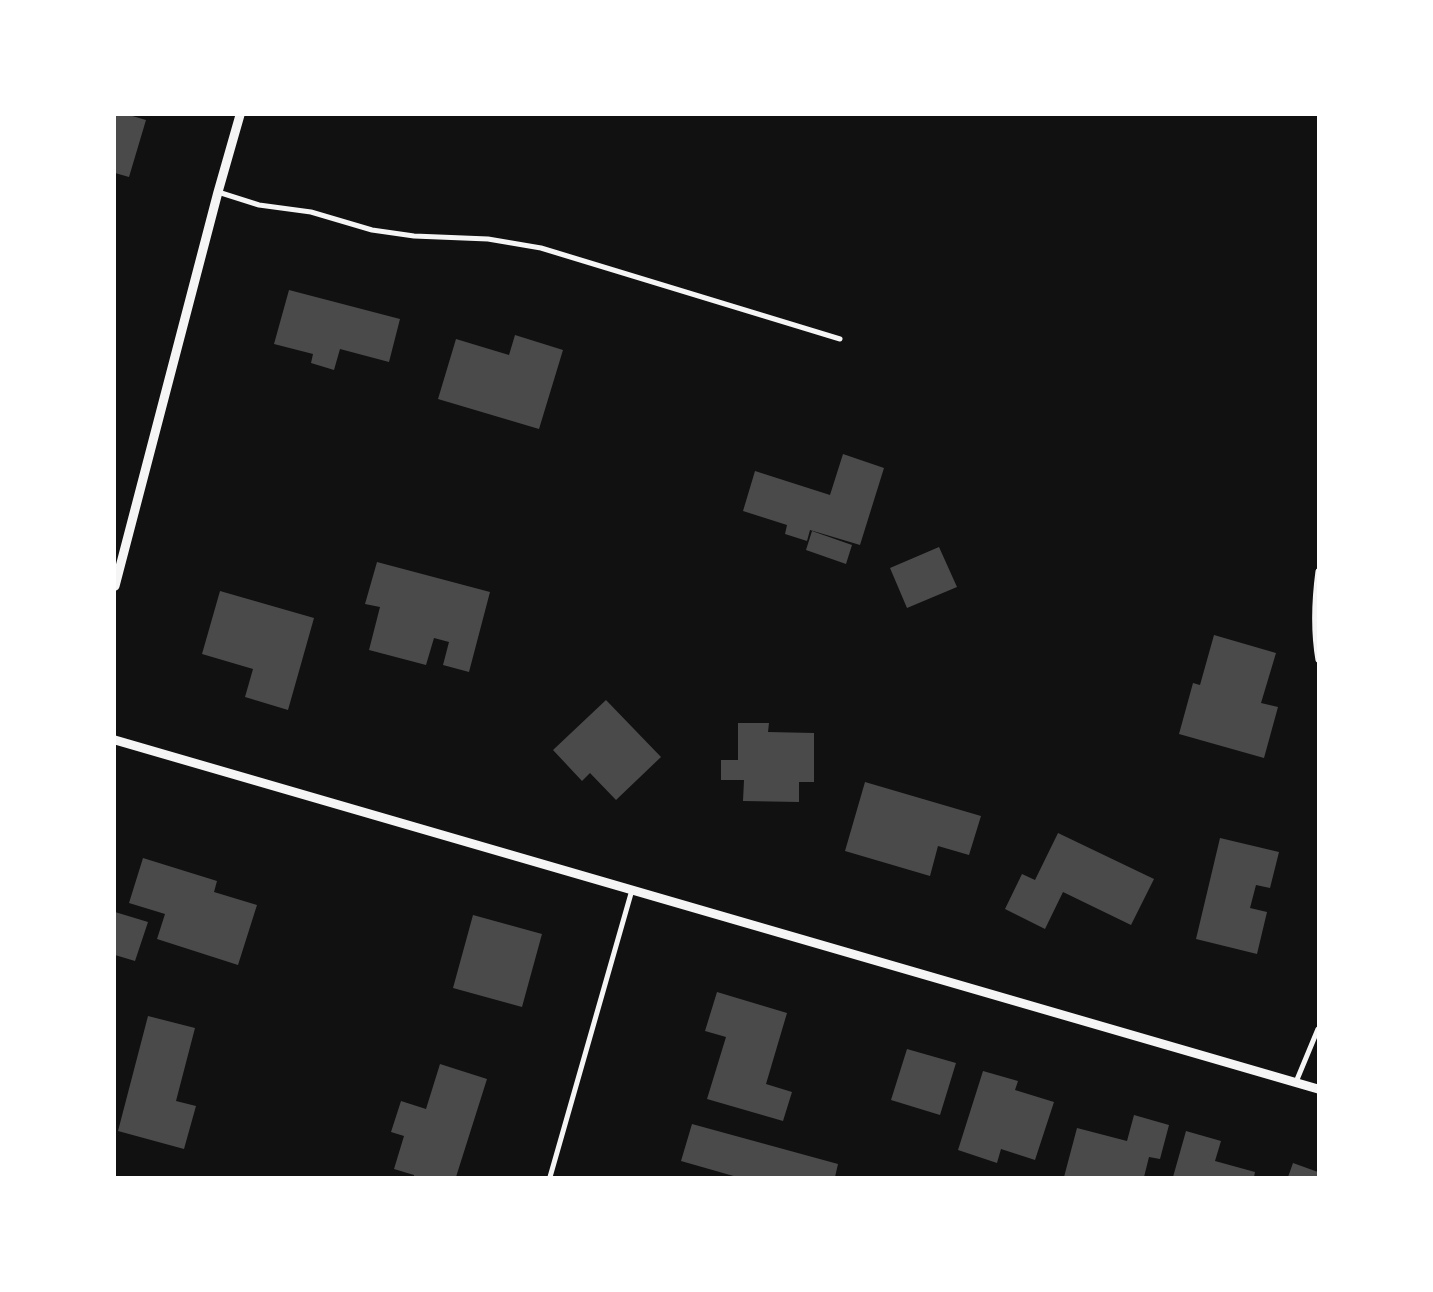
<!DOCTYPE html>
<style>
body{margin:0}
#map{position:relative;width:1433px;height:1292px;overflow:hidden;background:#111;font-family:"Crimson Pro",serif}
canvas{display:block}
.frame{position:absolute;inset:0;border:116px solid #fff;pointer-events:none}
</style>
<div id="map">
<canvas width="1433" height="1292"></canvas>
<div class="frame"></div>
</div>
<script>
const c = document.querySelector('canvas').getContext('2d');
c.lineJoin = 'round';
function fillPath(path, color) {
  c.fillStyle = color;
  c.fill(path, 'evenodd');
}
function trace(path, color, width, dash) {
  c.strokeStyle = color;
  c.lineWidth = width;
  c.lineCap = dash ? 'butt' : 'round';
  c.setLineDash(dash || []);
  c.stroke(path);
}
const building = new Path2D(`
 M115,115H129L146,120L129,177L115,173Z
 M289,290L400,319L389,362L340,349L334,370L311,363L313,354L274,344Z
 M515,335L563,350L539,429L438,399L456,339L509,355Z
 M843,454L884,468L860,545L810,530L807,541L785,534L787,525L743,511L755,471L830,495Z
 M812,531L852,545L846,564L806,550Z
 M939,547L957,587L907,608L890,568Z
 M377,562L490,592L469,672L443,665L449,642L434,638L426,665L369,650L380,607L365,604Z
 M220,591L314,618L288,710L245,697L253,669L202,654Z
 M1214,635L1276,653L1261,703L1278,707L1264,758L1179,734L1193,683L1200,685Z
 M606,700L661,757L616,800L590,773L582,781L553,750Z
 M738,723H769L768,732L814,733V782H799V802L743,801L744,780H721V760H738Z
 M865,782L981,816L969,855L938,846L930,876L845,851Z
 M1058,833L1154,879L1131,925L1063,892L1045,929L1005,909L1022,874L1035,880Z
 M1220,838L1279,852L1270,888L1256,885L1250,908L1267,912L1257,954L1196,939Z
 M143,858L217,881L214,892L257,905L238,965L157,939L165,914L129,903Z
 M115,912L148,922L135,961L115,955Z
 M473,915L542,934L522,1007L453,988Z
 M717,992L787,1013L766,1084L792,1092L783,1121L707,1099L726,1037L705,1031Z
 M148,1016L195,1028L176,1101L196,1106L184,1149L118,1131Z
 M907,1049L956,1063L940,1115L891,1100Z
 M440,1064L487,1079L456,1177H414V1175L394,1169L404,1136L391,1132L401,1101L426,1109Z
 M983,1071L1018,1081L1015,1090L1054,1102L1035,1160L1001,1149L997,1163L958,1150Z
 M1134,1115L1169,1125L1160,1159L1149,1157L1144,1177H1064L1077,1128L1127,1141Z
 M692,1124L838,1164L835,1177H737L681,1161Z
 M1186,1131L1221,1141L1215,1161L1255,1172L1254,1177H1173Z
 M1293,1163L1318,1172V1177H1288Z`);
const minor = new Path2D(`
 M218,192L259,205L311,212L372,230L414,236L488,239L541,248L840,339
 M1318,571C1314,601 1313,631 1318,660
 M1296,1082L1318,1029
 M550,1177L632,890`);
const tertiary = new Path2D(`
 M115,586L218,192L240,115
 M115,740L1318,1089`);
fillPath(building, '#4a4a4a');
trace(minor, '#f5f5f5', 5);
trace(tertiary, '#f5f5f5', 9);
</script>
